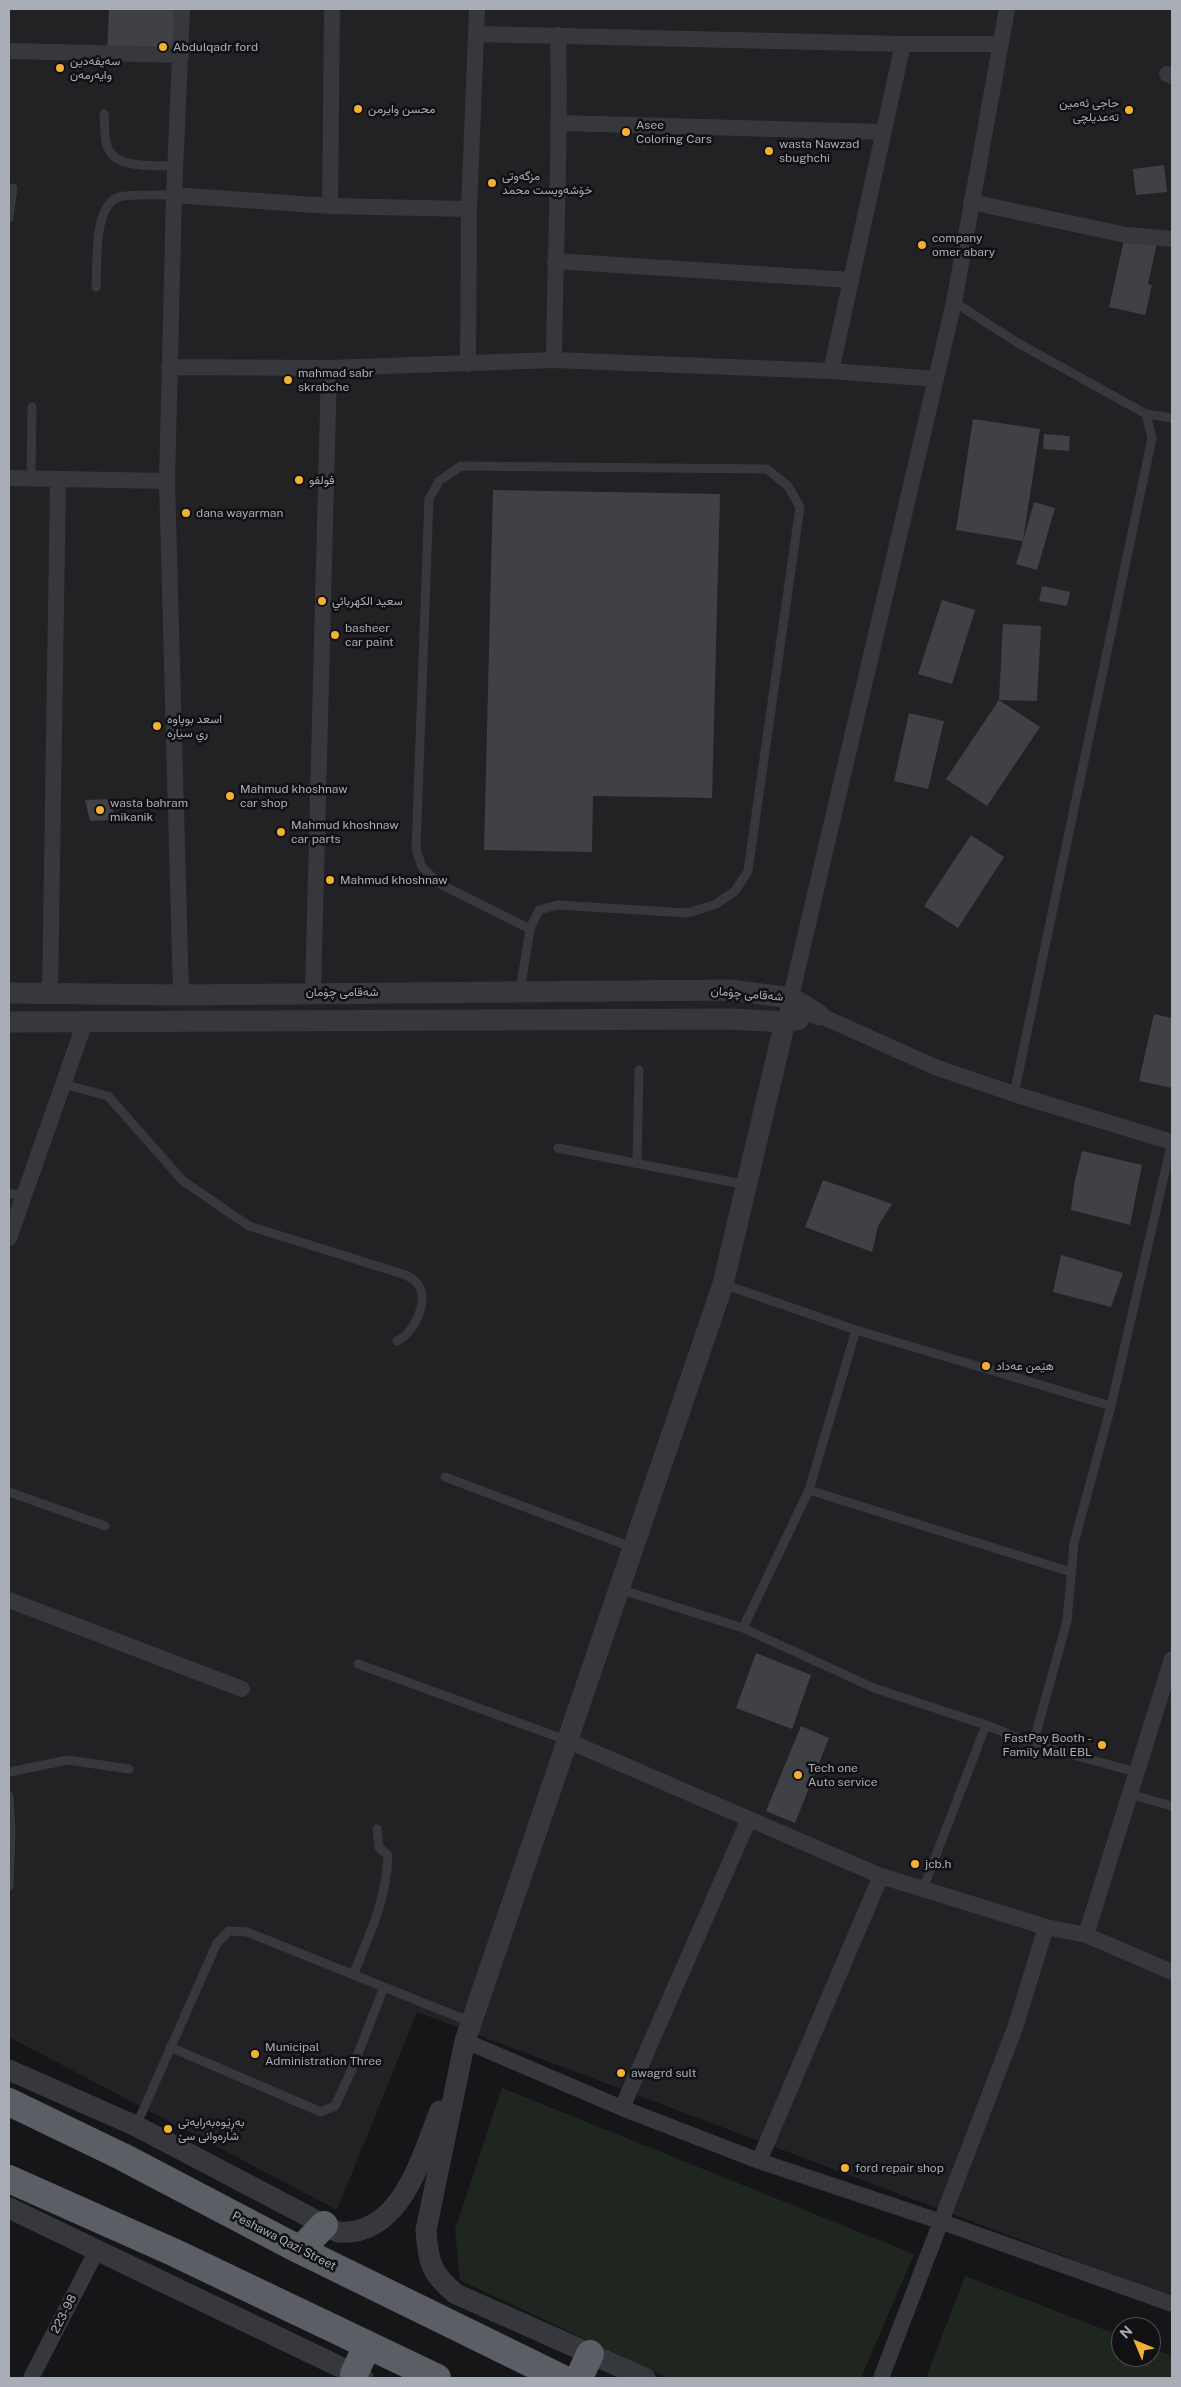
<!DOCTYPE html>
<meta charset="utf-8">
<style>
body{margin:0}
#map{position:relative;width:1181px;height:2387px;overflow:hidden;background:#161618;font-family:"Public Sans",sans-serif}
canvas{display:block}
.frame{position:absolute;inset:0;border:10px solid #a8adb8;pointer-events:none}
.north{position:absolute;left:1111px;top:2317px;width:50px;height:50px;box-sizing:border-box;background:#111113;border:1px solid #4d4f55;border-radius:50%;rotate:315deg;font-size:14px;font-weight:700;line-height:20px;text-align:center;color:#a8adb8}
.north::after{content:'';display:block;margin:auto;width:18px;height:22px;background:#f2b134;clip-path:polygon(50% 0,100% 100%,50% 72%,0 100%)}
</style>
<div id="map">
<canvas width="1181" height="2387"></canvas>
<div class="frame"></div>
<div class="north">N</div>
</div>
<script>
const c = document.querySelector('canvas').getContext('2d');
c.lineJoin = 'round';
function fillPath(path, color) {
  c.fillStyle = color;
  c.fill(path, 'evenodd');
}
function trace(path, color, width, dash) {
  c.strokeStyle = color;
  c.lineWidth = width;
  c.lineCap = dash ? 'butt' : 'round';
  c.setLineDash(dash || []);
  c.stroke(path);
}
function label(font, color, halo, rows, align = 'center') {
  c.font = font + ' "Public Sans",Vazirmatn,sans-serif';
  c.lineWidth = 5;
  c.setLineDash([]);
  c.textBaseline = 'middle';
  c.strokeStyle = halo;
  c.fillStyle = color;
  for (const [text, x, y, turn = 0] of rows) {
    c.save();
    c.translate(x, y);
    c.rotate((+turn || 0) * Math.PI / 180);
    c.textAlign = isNaN(turn) ? turn : align;
    if (halo) c.strokeText(text, 0, 0);
    c.fillText(text, 0, 0);
    c.restore();
  }
}
const built = new Path2D(`
 M9,9H1172V2297L417,2012L337,2210L9,2037Z`);
const green = new Path2D(`
 M502,2088L914,2254L861,2378H668L460,2280L455,2230Z
 M965,2276L1121,2336V2357H1151V2348L1172,2356V2378H926Z`);
const building = new Path2D(`
 M109,9H183L181,55L107,53Z
 M1164,165L1167,192L1136,195L1133,169Z
 M1125,236L1157,243L1148,284L1152,285L1145,315L1109,307Z
 M973,419L1040,429L1023,541L1034,502L1055,508L1037,570L1016,564L1023,541L956,530Z
 M1044,434L1070,436L1069,451L1043,449Z
 M493,490L720,494L712,798L593,796L592,852L484,850Z
 M1042,586L1070,592L1067,606L1039,601Z
 M942,600L975,610L952,684L918,674Z
 M1003,624L1041,626L1037,701L999,700Z
 M999,700L1040,727L987,806L946,779Z
 M909,713L944,721L928,789L894,781Z
 M113,799V820L90,821L85,800Z
 M971,835L1004,857L958,928L924,906Z
 M1154,1014L1172,1018V1088L1139,1081Z
 M1082,1151L1142,1165L1130,1225L1071,1210L1074,1185Z
 M823,1180L892,1204L878,1226L872,1252L805,1227Z
 M1061,1255L1123,1273L1111,1307L1053,1292Z
 M756,1653L811,1675L792,1729L736,1708Z
 M801,1726L829,1738L795,1823L766,1811Z`);
const service = new Path2D(`
 M104,114C105,124 104,137 107,146C115,170 155,165 175,166
 M9,218L13,188
 M96,287C98,264 92,207 119,197C129,194 161,195 174,195
 M954,302L1018,343L1146,414L1172,418
 M31,479L32,407
 M520,991L530,929L539,910L557,905L688,913L716,904L735,891L748,871L800,507L788,486L767,469L461,466L439,481L429,499L416,849L422,867L440,884L530,929
 M63,1084L108,1096L183,1181L249,1226L406,1275C409,1277 414,1279 416,1282C431,1298 415,1333 397,1341
 M1014,1094L1152,438L1146,414
 M558,1148L747,1185
 M637,1163L639,1070
 M9,1193L24,1197
 M723,1284L856,1330L1111,1406
 M445,1477L634,1548
 M809,1490L1071,1572
 M9,1492L105,1526
 M619,1589L743,1628L874,1688L986,1725
 M743,1628L809,1490L856,1330
 M358,1664L566,1740
 M1033,1744L1067,1621L1074,1543L1111,1406L1172,1141
 M9,1772L68,1760L129,1769
 M1129,1794L1172,1806
 M9,1796L11,1829L9,1886
 M923,1889L986,1725L1033,1744L1136,1772
 M353,1975C370,1933 386,1902 388,1856L379,1847L377,1829
 M170,2047L321,2112L335,2106L352,2069L384,1987
 M136,2126L217,1943L229,1931L247,1932L471,2022`);
const minor = new Path2D(`
 M477,34L903,44H1001
 M9,51L181,55
 M1167,74L1172,76
 M560,123L883,132
 M174,195L330,206L469,209
 M971,202L1126,235L1172,239
 M330,206L332,9
 M555,261L851,280
 M554,360C555,251 561,143 558,35
 M468,364L469,209L477,9
 M169,367L329,368L554,360L831,371L936,379
 M831,371L903,44
 M9,478L167,481
 M313,992L329,368
 M50,994L58,479
 M181,995L167,481L174,195L182,9
 M819,1015L935,1067L1014,1094L1172,1142
 M785,1022L954,302L1007,9
 M9,1238L85,1022
 M9,1600L242,1689
 M566,1740L881,1876L1046,1927L1086,1935L1172,1972
 M1086,1935L1172,1659
 M465,2041L622,2108L759,2161L942,2222L1172,2304
 M622,2108L749,1819
 M759,2161L881,1876
 M31,2378L97,2250
 M881,2378L1015,2028L1046,1927`);
const tertiary = new Path2D(`
 M9,993L181,995L730,990L792,998L819,1015
 M9,1022L731,1019L785,1022L799,1019
 M9,2070L136,2126L338,2232C401,2237 421,2158 440,2111
 M9,2208L363,2378
 M645,2378L456,2294C431,2274 428,2262 426,2230L465,2041L723,1284L785,1022`);
const trunk = new Path2D(`
 M9,2102L123,2157L300,2250L561,2378
 M9,2179L173,2252L437,2378
 M300,2250L324,2225
 M354,2374L367,2346
 M579,2378L590,2354`);
const markers = [
 [163,47,5,"#f2b134"],
 [60,68,5,"#f2b134"],
 [358,109,5,"#f2b134"],
 [1129,110,5,"#f2b134"],
 [626,132,5,"#f2b134"],
 [769,151,5,"#f2b134"],
 [492,183,5,"#f2b134"],
 [922,245,5,"#f2b134"],
 [288,380,5,"#f2b134"],
 [299,480,5,"#f2b134"],
 [186,513,5,"#f2b134"],
 [322,601,5,"#f2b134"],
 [335,635,5,"#f2b134"],
 [157,726,5,"#f2b134"],
 [230,796,5,"#f2b134"],
 [100,810,5,"#f2b134"],
 [281,832,5,"#f2b134"],
 [330,880,5,"#f2b134"],
 [986,1366,5,"#f2b134"],
 [1102,1745,5,"#f2b134"],
 [798,1775,5,"#f2b134"],
 [915,1864,5,"#f2b134"],
 [255,2054,5,"#f2b134"],
 [621,2073,5,"#f2b134"],
 [168,2129,5,"#f2b134"],
 [845,2168,5,"#f2b134"]
];
const poiNames = [
 ["Abdulqadr ford",173,47],
 ["سەیفەدین",70,61],
 ["وایەرمەن",70,75],
 ["حاجی ئەمین",1119,103,"right"],
 ["تەعدیلچی",1119,117,"right"],
 ["محسن وایرمن",368,109],
 ["Asee",636,125],
 ["Coloring Cars",636,139],
 ["wasta Nawzad",779,144],
 ["sbughchi",779,158],
 ["مزگەوتی",502,176],
 ["خۆشەویست محمد",502,190],
 ["company",932,238],
 ["omer abary",932,252],
 ["mahmad sabr",298,373],
 ["skrabche",298,387],
 ["فولفو",309,480],
 ["dana wayarman",196,513],
 ["سعيد الكهربائي",332,601],
 ["basheer",345,628],
 ["car paint",345,642],
 ["اسعد بوپاوه",167,719],
 ["ري سياره",167,733],
 ["Mahmud khoshnaw",240,789],
 ["car shop",240,803],
 ["wasta bahram",110,803],
 ["mikanik",110,817],
 ["Mahmud khoshnaw",291,825],
 ["car parts",291,839],
 ["Mahmud khoshnaw",340,880],
 ["هێمن عەداد",996,1366],
 ["FastPay Booth -",1092,1738,"right"],
 ["Family Mall EBL",1092,1752,"right"],
 ["Tech one",808,1768],
 ["Auto service",808,1782],
 ["jcb.h",925,1864],
 ["Municipal",265,2047],
 ["Administration Three",265,2061],
 ["awagrd sult",631,2073],
 ["بەڕێوەبەرایەتی",178,2122],
 ["شارەوانی سێ",178,2136],
 ["ford repair shop",855,2168]
];
const streetNames = [
 ["شەقامی چۆمان",342,992],
 ["شەقامی چۆمان",747,994,5],
 ["Peshawa Qazi Street",284,2241,27],
 ["223-98",64,2314,-63]
];
fillPath(built, '#222225');
fillPath(green, '#1e261f');
fillPath(building, '#404145');
trace(service, '#37383d', 9);
trace(minor, '#37383d', 16);
trace(tertiary, '#37383d', 21);
trace(trunk, '#5b5e65', 28);
for (const [x, y, r, color] of markers) {
  const dot = new Path2D();
  dot.arc(x, y, r, 0, 2 * Math.PI);
  c.fillStyle = color;
  c.fill(dot);
  trace(dot, '#111113', 2);
}
label('12px', '#a8adb8', '#111113', poiNames, 'left');
label('12px', '#a8adb8', '#111113', streetNames);
</script>
